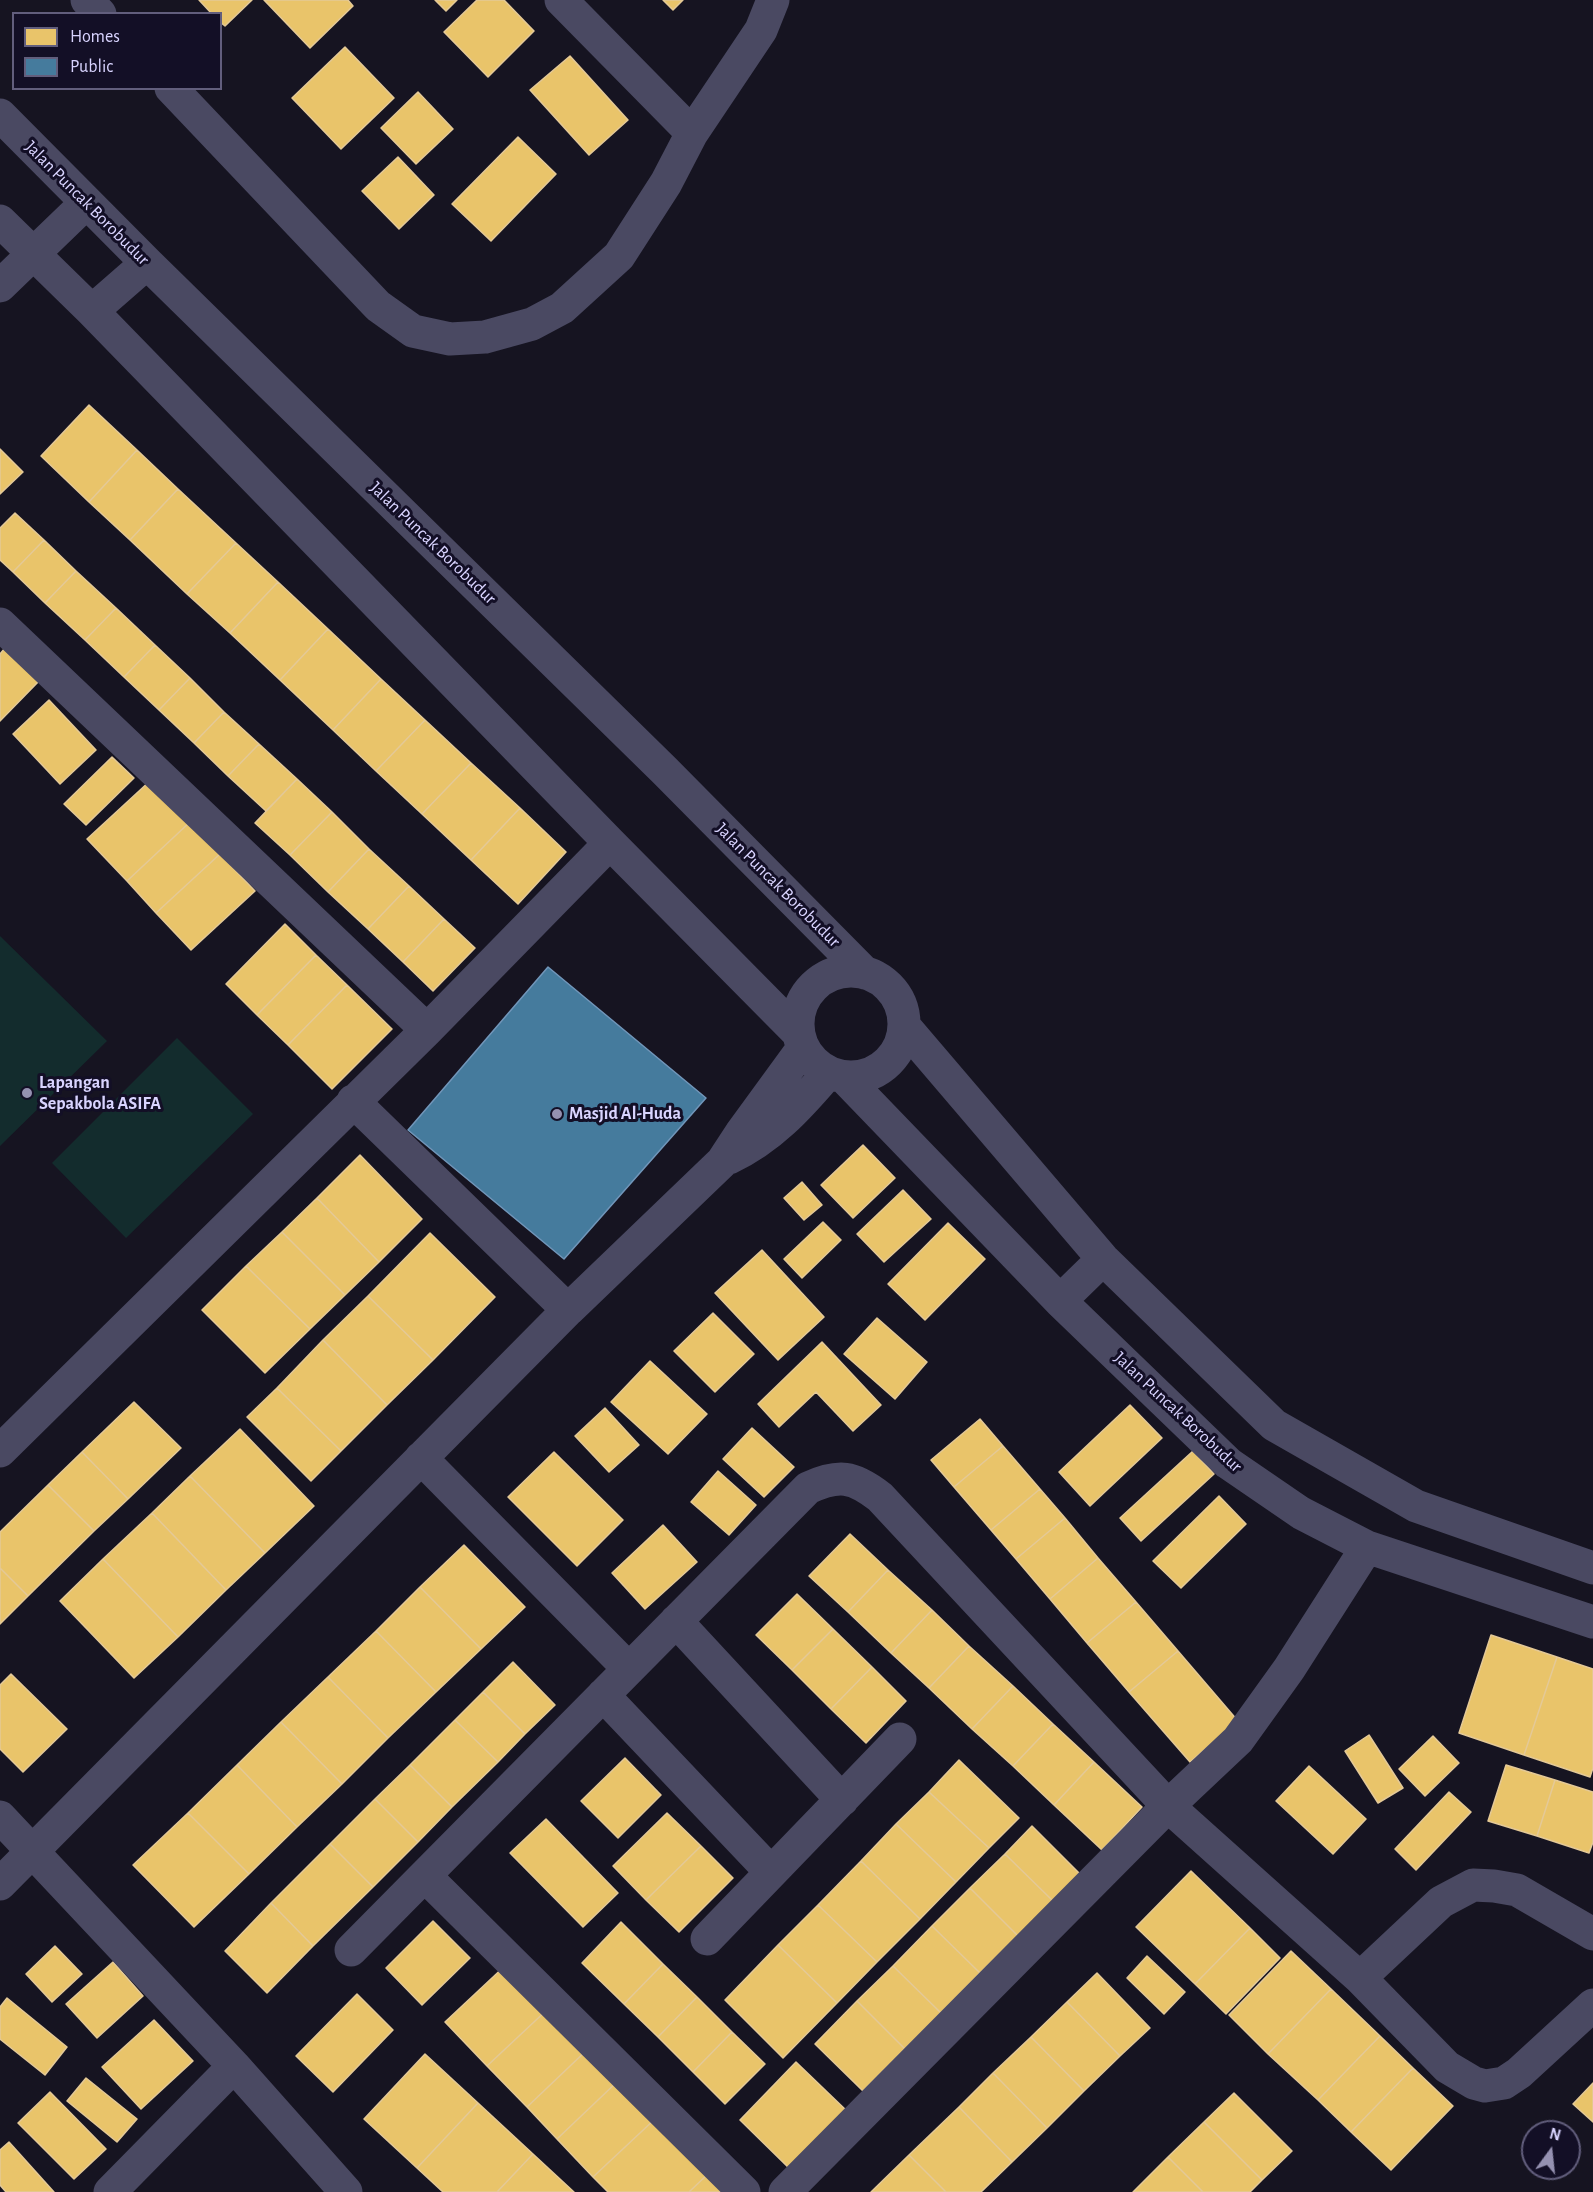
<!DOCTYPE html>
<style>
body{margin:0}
#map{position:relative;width:1593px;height:2192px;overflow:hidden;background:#161421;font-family:"Alegreya Sans",sans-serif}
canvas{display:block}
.legend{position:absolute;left:12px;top:12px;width:210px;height:78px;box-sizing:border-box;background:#130f26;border:2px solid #625e7d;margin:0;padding:8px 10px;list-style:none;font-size:18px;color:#d9d4ff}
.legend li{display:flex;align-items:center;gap:12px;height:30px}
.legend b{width:30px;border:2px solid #625e7d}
.north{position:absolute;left:1521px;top:2120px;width:60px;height:60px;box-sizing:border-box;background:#130f26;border:2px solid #625e7d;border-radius:50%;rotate:15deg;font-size:16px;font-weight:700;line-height:24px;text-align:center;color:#d9d4ff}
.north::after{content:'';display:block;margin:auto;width:21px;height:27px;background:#9591b1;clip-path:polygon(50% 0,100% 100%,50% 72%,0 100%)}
</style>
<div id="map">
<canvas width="1593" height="2192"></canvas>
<ul class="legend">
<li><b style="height:16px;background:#e9c46a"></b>Homes</li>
<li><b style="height:16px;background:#457b9d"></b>Public</li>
</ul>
<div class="north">N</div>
</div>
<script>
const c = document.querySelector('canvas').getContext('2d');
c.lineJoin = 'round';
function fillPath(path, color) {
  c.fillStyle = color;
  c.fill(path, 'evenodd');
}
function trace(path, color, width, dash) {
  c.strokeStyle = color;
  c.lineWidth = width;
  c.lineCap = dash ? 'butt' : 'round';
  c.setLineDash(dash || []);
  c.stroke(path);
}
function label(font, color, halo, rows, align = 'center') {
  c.font = font + ' "Alegreya Sans",sans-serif';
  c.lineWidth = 6;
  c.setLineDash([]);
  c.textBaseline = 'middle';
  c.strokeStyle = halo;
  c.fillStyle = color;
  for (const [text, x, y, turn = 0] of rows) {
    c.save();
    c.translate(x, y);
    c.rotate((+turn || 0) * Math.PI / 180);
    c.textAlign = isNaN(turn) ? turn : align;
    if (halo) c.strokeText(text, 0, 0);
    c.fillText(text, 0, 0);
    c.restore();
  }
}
const green = new Path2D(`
 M0,936L107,1041L0,1146Z
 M177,1038L253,1114L126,1238L52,1163Z`);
const homes = new Path2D(`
 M199,0H252L225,26L220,22V14H212Z
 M264,0H348L353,6L310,48Z
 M435,0H457L446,11Z
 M477,0H504L534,31L488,77L444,32Z
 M663,0H683L673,10Z
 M345,47L394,98L341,149L292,98Z
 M570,56L628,120L589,155L530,90Z
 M418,92L453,129L416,164L381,128Z
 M518,137L556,174L491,241L452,204Z
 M398,157L434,195L399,229L362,191Z
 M89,405L137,450L89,502L41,456Z
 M0,449L23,472L0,494Z
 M137,450L178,489L130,540L89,502Z
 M178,489L236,543L187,594L130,540Z
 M15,513L44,540L13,572L0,560V528Z
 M44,540L76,571L45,603L13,572Z
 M236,543L278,582L230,633L187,594Z
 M76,571L116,608L85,640L45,603Z
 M278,582L328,629L280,680L230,633Z
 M116,608L155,645L124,677L85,640Z
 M328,629L381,679L333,730L280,680Z
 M155,645L190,678L159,710L124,677Z
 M5,648L39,681L0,721V654Z
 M190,678L224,712L194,743L159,710Z
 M381,679L425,720L376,771L333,730Z
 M49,700L96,750L60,784L13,734Z
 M224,712L259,744L228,776L194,743Z
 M425,720L471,763L422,814L376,771Z
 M259,744L297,779L266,811L228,776Z
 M112,757L134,778L86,825L64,804Z
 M471,763L520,808L471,860L422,814Z
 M297,779L332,812L290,855L255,823Z
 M151,780L190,822L127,881L87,839Z
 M520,808L566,852L518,904L471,860Z
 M332,812L369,849L328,892L290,855Z
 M190,822L220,854L156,913L127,881Z
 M369,849L409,886L368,929L328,892Z
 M220,854L255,891L191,950L156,913Z
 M409,886L444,919L403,962L368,929Z
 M444,919L475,948L433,991L403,962Z
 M285,924L316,955L257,1015L226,984Z
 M316,955L347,985L288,1045L257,1015Z
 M347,985L392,1029L332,1089L288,1045Z
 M863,1145L895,1178L853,1218L821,1185Z
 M360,1155L422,1219L379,1262L317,1198Z
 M802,1182L822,1205L804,1220L784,1198Z
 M903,1190L931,1219L884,1262L857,1234Z
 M317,1198L379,1262L345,1295L282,1232Z
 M823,1222L841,1240L802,1278L784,1259Z
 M948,1223L985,1259L925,1320L888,1284Z
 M282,1232L345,1295L310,1329L246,1266Z
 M430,1233L495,1297L433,1360L368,1296Z
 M762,1250L824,1317L778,1360L715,1293Z
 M246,1266L310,1329L265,1373L202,1310Z
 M368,1296L433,1360L387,1405L323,1340Z
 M713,1313L754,1354L715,1392L674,1351Z
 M877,1318L927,1362L895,1399L844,1354Z
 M323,1340L387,1405L341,1451L277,1388Z
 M822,1342L881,1405L853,1431L816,1392L779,1427L758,1404Z
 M650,1361L707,1414L668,1454L611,1402Z
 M277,1388L341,1451L311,1481L247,1417Z
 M134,1402L181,1448L128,1499L82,1452Z
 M1130,1405L1162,1438L1090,1506L1059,1472Z
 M605,1408L639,1445L609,1472L575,1436Z
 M980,1419L1003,1446L954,1487L931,1460Z
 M752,1428L794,1467L764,1497L723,1459Z
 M240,1429L314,1506L265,1553L190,1476Z
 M1003,1446L1040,1489L991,1530L954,1487Z
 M1193,1451L1214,1474L1141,1541L1120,1518Z
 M82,1452L128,1499L94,1531L48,1485Z
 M554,1452L623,1520L577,1566L508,1497Z
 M718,1471L756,1505L729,1535L691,1502Z
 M190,1476L265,1553L226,1590L152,1513Z
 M48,1485L94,1531L28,1596L0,1568V1532Z
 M1040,1489L1065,1518L1016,1559L991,1530Z
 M1219,1496L1246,1524L1181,1588L1153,1561Z
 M152,1513L226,1590L178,1637L103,1559Z
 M1065,1518L1098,1558L1050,1599L1016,1559Z
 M663,1525L697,1562L645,1609L612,1573Z
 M850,1534L888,1570L848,1612L809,1576Z
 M464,1545L525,1607L481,1649L420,1587Z
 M1098,1558L1136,1602L1087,1643L1050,1599Z
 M103,1559L178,1637L134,1678L60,1601Z
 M0,1568L28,1596L0,1624Z
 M888,1570L932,1610L891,1653L848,1612Z
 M420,1587L481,1649L436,1692L376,1631Z
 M797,1594L833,1629L792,1670L756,1635Z
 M1136,1602L1178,1651L1129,1692L1087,1643Z
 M932,1610L969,1646L929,1688L891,1653Z
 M833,1629L872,1667L831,1709L792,1670Z
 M376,1631L436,1692L388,1738L328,1677Z
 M1491,1635L1557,1657L1524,1755L1459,1733Z
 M969,1646L1013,1686L972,1729L929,1688Z
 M1178,1651L1238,1721L1190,1762L1129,1692Z
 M1557,1657L1593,1669V1768L1590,1777L1524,1755Z
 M513,1662L555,1705L525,1734L483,1692Z
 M872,1667L906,1701L866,1743L831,1709Z
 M11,1674L67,1729L23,1772L0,1749V1685Z
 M328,1677L388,1738L342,1784L281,1722Z
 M1013,1686L1053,1724L1013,1766L972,1729Z
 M483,1692L525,1734L498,1762L455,1720Z
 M455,1720L498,1762L452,1807L410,1765Z
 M281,1722L342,1784L297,1827L237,1765Z
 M1053,1724L1094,1762L1054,1805L1013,1766Z
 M1369,1735L1403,1788L1378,1803L1345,1751Z
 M1433,1736L1459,1763L1425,1796L1399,1769Z
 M625,1758L661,1795L618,1838L581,1801Z
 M959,1760L1019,1818L989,1848L929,1792Z
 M1094,1762L1142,1807L1102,1850L1054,1805Z
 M237,1765L297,1827L249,1874L188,1813Z
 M410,1765L452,1807L418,1842L375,1799Z
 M1506,1765L1555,1780L1537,1836L1488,1821Z
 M1309,1766L1366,1819L1333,1854L1276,1801Z
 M1555,1780L1593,1792V1842L1589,1853L1537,1836Z
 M929,1792L989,1848L956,1882L896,1824Z
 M1449,1792L1471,1812L1416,1870L1395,1849Z
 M375,1799L418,1842L373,1887L330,1844Z
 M188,1813L249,1874L194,1927L133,1865Z
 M667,1813L701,1846L646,1900L613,1866Z
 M546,1819L618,1893L583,1927L510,1853Z
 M896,1824L956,1882L920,1919L861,1861Z
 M1032,1826L1080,1874L1053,1901L1005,1854Z
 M330,1844L373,1887L313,1946L271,1903Z
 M701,1846L733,1878L679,1932L646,1900Z
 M1005,1854L1053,1901L1018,1936L970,1888Z
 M861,1861L920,1919L877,1962L818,1905Z
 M1191,1871L1250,1928L1195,1984L1136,1927Z
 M970,1888L1018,1936L980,1973L932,1926Z
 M271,1903L313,1946L267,1993L225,1951Z
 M818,1905L877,1962L837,2003L778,1945Z
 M433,1921L470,1958L422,2005L386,1968Z
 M621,1922L663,1964L624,2004L582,1963Z
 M932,1926L980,1973L941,2013L893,1966Z
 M1250,1928L1280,1958L1226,2014L1195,1984Z
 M778,1945L837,2003L783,2058L725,2000Z
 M55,1946L82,1974L52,2002L26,1974Z
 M1291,1951L1331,1989L1268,2054L1229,2015Z
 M1147,1956L1185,1992L1164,2014L1127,1978Z
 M113,1962L143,1996L97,2038L66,2004Z
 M508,1963L550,2007L487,2066L445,2022Z
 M663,1964L697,1997L658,2037L624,2004Z
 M893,1966L941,2013L905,2049L857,2001Z
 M1097,1973L1150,2028L1120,2056L1067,2002Z
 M1331,1989L1380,2036L1318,2100L1268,2054Z
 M357,1994L393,2030L333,2092L296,2056Z
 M697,1997L732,2032L693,2072L658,2037Z
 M7,1998L67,2047L45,2075L0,2039V2007Z
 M857,2001L905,2049L863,2091L815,2044Z
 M1067,2002L1120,2056L1084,2091L1031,2037Z
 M550,2007L589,2048L527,2107L487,2066Z
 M154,2020L193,2061L141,2109L102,2067Z
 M732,2032L765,2064L725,2104L693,2072Z
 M1380,2036L1413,2068L1351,2132L1318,2100Z
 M1031,2037L1084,2091L1047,2128L993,2073Z
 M589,2048L619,2080L557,2139L527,2107Z
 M425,2054L478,2103L417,2168L364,2119Z
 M796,2062L849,2113L793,2172L740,2120Z
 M1413,2068L1453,2106L1391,2170L1351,2132Z
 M993,2073L1047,2128L1012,2162L959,2107Z
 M86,2078L137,2119L117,2142L67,2101Z
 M619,2080L656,2118L593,2177L557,2139Z
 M1593,2083V2122L1573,2104Z
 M50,2092L106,2149L74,2179L18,2123Z
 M1234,2093L1292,2151L1262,2180L1204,2122Z
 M478,2103L533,2154L497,2192H443L417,2168Z
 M959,2107L1012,2162L981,2192H946L909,2155Z
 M656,2118L709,2173L689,2192H608L593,2177Z
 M1204,2122L1262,2180L1250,2192H1203L1168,2157Z
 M9,2142L54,2192H6L0,2185V2150Z
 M533,2154L574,2192H497Z
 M909,2155L946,2192H871Z
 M1168,2157L1203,2192H1133Z
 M709,2173L727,2192H689Z`);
const public = new Path2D(`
 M548,967L706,1098L564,1259L408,1130Z`);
const street = new Path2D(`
 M87,0L100,14
 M561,0L692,133
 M171,88L378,306L413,331L450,339L485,337L532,324L562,308L619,256L666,183L692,133L761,30L773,0
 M0,115L147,263L664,770L865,973
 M0,221L92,311L610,843L797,1032
 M0,286L86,203
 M92,311L147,263
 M0,624L427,1030
 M798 1024a53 53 0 1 1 106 0a53 53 0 1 1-106 0Z
 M905,1027L1103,1259L1274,1425L1416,1506L1593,1568
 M844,1077L1060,1301L1228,1463L1301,1513L1367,1547L1593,1622
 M353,1101L568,1310
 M729,1158C770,1139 799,1107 828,1073
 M1060,1301L1103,1259
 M0,1451L427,1030L610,843
 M421,1458L629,1669
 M676,1621L842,1800
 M603,1695L770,1871
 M0,1817L234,2066L346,2192
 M425,1876L744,2192
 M0,1884L568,1310L722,1162L741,1133L803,1048
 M707,1939L900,1739
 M351,1950L808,1488C839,1474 853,1476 880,1497L1168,1806L1360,1978L1447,2067L1474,2083L1485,2086L1504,2083L1519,2073L1593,2005
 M1360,1978L1441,1902L1473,1885L1494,1886L1517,1890L1593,1934
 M110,2192L234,2066
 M785,2192L1168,1806L1238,1740L1289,1669L1367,1547`);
const markers = [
 [27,1093,6,"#9591b1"],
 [557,1114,6,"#9591b1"]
];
const streetNames = [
 ["Jalan Puncak Borobudur",87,203,45],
 ["Jalan Puncak Borobudur",433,543,44],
 ["Jalan Puncak Borobudur",778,885,45],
 ["Jalan Puncak Borobudur",1178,1412,43]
];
const poiNames = [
 ["Lapangan",39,1083],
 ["Sepakbola ASIFA",39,1104],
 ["Masjid Al-Huda",569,1114]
];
fillPath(green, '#132c2d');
fillPath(homes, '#e9c46a');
trace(homes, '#e4c997', 1.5);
fillPath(public, '#457b9d');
trace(public, '#7196ba', 1.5);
trace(street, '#4a4962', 33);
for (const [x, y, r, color] of markers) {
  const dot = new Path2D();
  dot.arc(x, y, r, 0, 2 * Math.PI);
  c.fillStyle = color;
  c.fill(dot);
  trace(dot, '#130f26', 2);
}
label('18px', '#d9d4ff', '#130f26', streetNames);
label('bold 18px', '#d9d4ff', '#130f26', poiNames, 'left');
</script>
